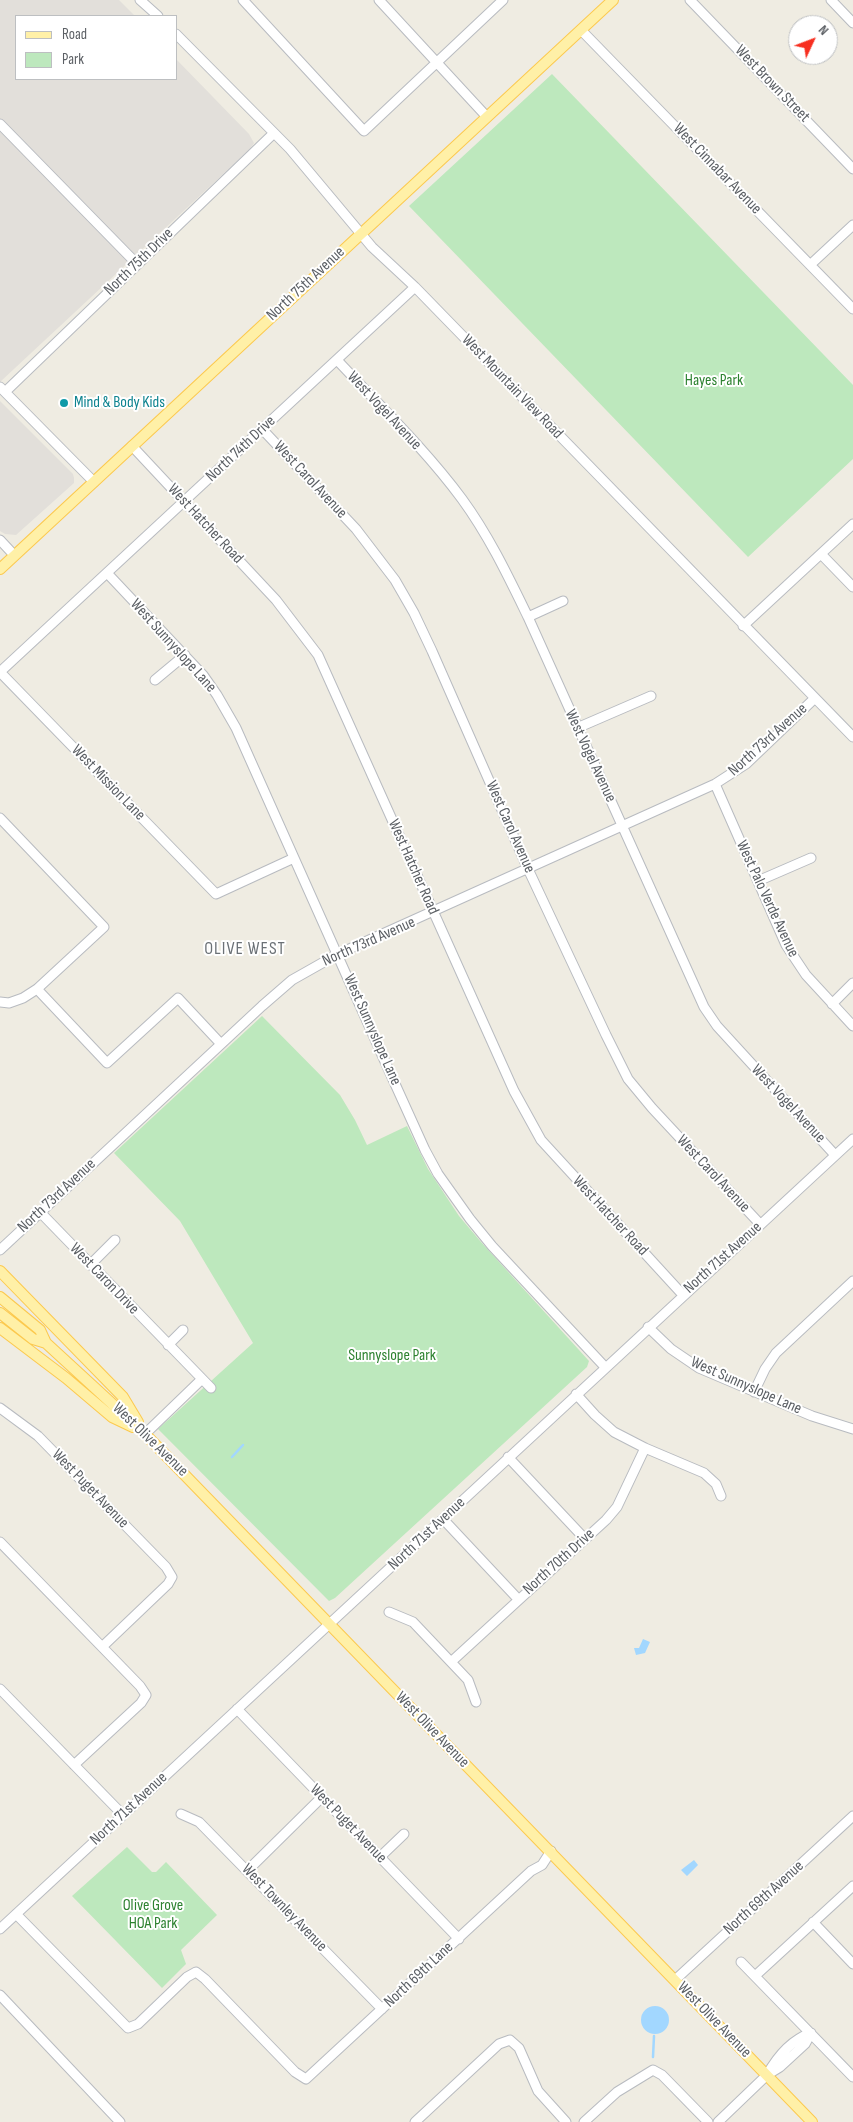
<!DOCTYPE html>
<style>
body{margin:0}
#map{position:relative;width:853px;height:2122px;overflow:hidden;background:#efece2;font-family:"Sofia Sans Condensed",sans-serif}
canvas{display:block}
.legend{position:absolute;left:15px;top:15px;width:162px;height:65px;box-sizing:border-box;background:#fff;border:1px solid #bdbfc1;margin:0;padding:6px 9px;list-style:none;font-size:15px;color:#5b5f64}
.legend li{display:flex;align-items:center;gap:10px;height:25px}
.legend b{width:25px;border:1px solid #bdbfc1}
.north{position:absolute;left:788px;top:15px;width:50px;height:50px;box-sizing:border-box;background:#fff;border:1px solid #bdbfc1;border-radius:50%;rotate:47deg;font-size:14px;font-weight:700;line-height:20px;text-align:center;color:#5b5f64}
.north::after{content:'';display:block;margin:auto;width:18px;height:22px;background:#f72f20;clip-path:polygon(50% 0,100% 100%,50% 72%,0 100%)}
</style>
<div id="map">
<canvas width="853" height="2122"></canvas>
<ul class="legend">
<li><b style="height:6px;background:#fff0a7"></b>Road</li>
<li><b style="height:14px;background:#bde8bd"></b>Park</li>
</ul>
<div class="north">N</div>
</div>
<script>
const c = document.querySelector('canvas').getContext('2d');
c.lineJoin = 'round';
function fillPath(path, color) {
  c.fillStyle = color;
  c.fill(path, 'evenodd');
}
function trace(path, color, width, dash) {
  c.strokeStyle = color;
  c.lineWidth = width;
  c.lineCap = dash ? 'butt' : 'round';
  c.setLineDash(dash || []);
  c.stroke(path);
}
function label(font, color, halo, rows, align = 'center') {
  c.font = font + ' "Sofia Sans Condensed",sans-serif';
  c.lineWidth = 4;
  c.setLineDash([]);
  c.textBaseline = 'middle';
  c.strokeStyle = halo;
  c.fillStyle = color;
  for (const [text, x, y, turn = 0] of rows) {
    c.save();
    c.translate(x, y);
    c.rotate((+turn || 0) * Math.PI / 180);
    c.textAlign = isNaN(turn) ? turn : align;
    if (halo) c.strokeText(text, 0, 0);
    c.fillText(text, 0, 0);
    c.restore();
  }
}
const industrial = new Path2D(`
 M0,0H119L135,16H16V79H176V59L249,134L254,143L250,149L0,382Z
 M0,401L73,474L74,478V483L16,535L5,534L0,531Z`);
const green = new Path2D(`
 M552,74L853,385V459L748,557L409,206Z
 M262,1016L340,1095L355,1120L367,1145L407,1126L428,1169L459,1216L481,1242L589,1361L587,1367L335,1598L329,1601L158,1429L253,1343L180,1221L114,1153Z
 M127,1847L152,1872H156L166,1862L217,1915L181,1950L186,1964L162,1988L72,1896Z`);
const water = new Path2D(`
 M643,1639L650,1642L645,1653L636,1655L634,1648H639Z
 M694,1860L698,1865L687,1876L681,1870Z
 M641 2020a14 14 0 1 1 28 0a14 14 0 1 1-28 0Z`);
const stream = new Path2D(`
 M232,1457L243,1445
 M653,2057L654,2036`);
const minor = new Path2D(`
 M140,0L158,16
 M243,0L364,131L503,0
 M379,0L487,117
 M690,0L853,169
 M831,0L853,23
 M581,30L853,309
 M176,34L290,149L372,247L415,287L853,737
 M0,124L137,264
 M810,265L853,225
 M337,360C379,405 425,449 462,499C489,536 508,576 528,617L704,1007L717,1026L835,1155
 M0,387L94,482
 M5,392L274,133
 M262,429L356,529L395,580L414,613L432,651L528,869L606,1035L628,1079L652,1108L760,1224
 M132,446L276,600L318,655L514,1091L541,1140L683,1295
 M0,540L14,555
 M821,554L853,587
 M107,573L203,675L217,695L236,728L391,1075L425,1150L438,1174L470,1219L492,1246L605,1367
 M528,617L563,601
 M743,626L853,524
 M155,680L185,655
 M577,728L651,696
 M715,784L786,945L806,975L853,1026
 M0,818L104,927L37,989L23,998L9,1003L0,1002
 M294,858L216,894L0,672L415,287
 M758,881L811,858
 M37,989L107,1063L178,998L221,1044
 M832,1004L853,983
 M40,1212L211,1388
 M0,1250L262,1006L292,980L338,954L715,784L746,764L815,698
 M90,1265L115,1240
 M648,1327L671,1349L699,1368L812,1416L853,1429
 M168,1345L183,1330
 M754,1392L765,1369L776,1353L853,1281
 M576,1394L595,1415L614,1432L645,1448L704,1473L716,1484L721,1496
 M0,1408L38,1436L166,1567L172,1577L168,1584L102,1647
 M145,1434L202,1379
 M508,1457L585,1539
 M443,1519L518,1599
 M0,1542L140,1686L146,1695L141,1703L74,1765
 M389,1612L413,1622L468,1680L476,1702
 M451,1662L606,1520L617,1507L645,1448
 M0,1689L123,1815
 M237,1709L459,1939
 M181,1814L199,1822L382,2009
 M380,1857L404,1834
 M247,1871L322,1797
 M16,1914L128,2028L138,2024L187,1977L196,1972L205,1979L295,2072L306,2079L531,1871L542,1865L551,1851
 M813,1922L853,1964
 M0,1929L853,1139
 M741,1962L853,2077
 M755,1976L853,1886
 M675,1980L853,1816
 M0,1995L120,2122
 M767,2075C777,2057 791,2040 811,2033
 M415,2122L499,2044L510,2040L519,2048L538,2091L566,2122
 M584,2122L617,2092L653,2070L662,2075L708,2122
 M718,2122L767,2075L780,2067L805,2044L811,2033`);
const major = new Path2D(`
 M0,569L613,0
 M0,1271L123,1397L138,1422
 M0,1297L40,1330L46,1343L145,1434L812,2122
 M0,1313L33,1339L46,1343
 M0,1328L66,1378L112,1417L133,1427`);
const markers = [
 [64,403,5,"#0f9aa8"]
];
const streetNames = [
 ["West Brown Street",772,84,46],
 ["West Cinnabar Avenue",717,169,46],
 ["North 75th Drive",139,262,-44],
 ["North 75th Avenue",306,284,-43],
 ["West Mountain View Road",512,387,46],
 ["West Vogel Avenue",384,411,47],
 ["North 74th Drive",241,449,-43],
 ["West Carol Avenue",310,480,47],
 ["West Hatcher Road",205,524,47],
 ["West Sunnyslope Lane",173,646,48],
 ["North 73rd Avenue",768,740,-42],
 ["West Vogel Avenue",590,756,65],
 ["West Mission Lane",108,783,46],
 ["West Carol Avenue",510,827,66],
 ["West Hatcher Road",413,867,66],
 ["West Palo Verde Avenue",767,899,65],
 ["North 73rd Avenue",369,942,-24],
 ["West Sunnyslope Lane",372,1030,66],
 ["West Vogel Avenue",788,1104,47],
 ["West Carol Avenue",713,1174,47],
 ["North 73rd Avenue",57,1196,-43],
 ["West Hatcher Road",610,1216,47],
 ["North 71st Avenue",723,1258,-42],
 ["West Caron Drive",104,1279,46],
 ["West Sunnyslope Lane",746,1386,24],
 ["West Olive Avenue",150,1440,44],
 ["West Puget Avenue",90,1489,46],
 ["North 71st Avenue",427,1534,-43],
 ["North 70th Drive",559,1562,-42],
 ["West Olive Avenue",432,1730,46],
 ["North 71st Avenue",129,1809,-43],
 ["West Puget Avenue",348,1824,46],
 ["North 69th Avenue",764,1898,-42],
 ["West Townley Avenue",284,1908,46],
 ["North 69th Lane",419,1975,-43],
 ["West Olive Avenue",714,2020,46]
];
const parkNames = [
 ["Hayes Park",714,381],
 ["Sunnyslope Park",392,1356],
 ["Olive Grove",153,1906],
 ["HOA Park",153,1924]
];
const cultureNames = [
 ["Mind & Body Kids",74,403]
];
const neighbourhoodNames = [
 ["OLIVE WEST",245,949]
];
fillPath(industrial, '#e2dfda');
fillPath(green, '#bde8bd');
fillPath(water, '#a2d7ff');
trace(stream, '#a2d7ff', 2.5);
trace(minor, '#b8bbc0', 11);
trace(major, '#fcc94e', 12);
trace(minor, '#fff', 9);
trace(major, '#fff0a7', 10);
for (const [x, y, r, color] of markers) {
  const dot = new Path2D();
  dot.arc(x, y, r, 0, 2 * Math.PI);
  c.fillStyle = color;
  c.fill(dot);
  trace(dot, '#fff', 2);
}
label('16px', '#5b5f64', '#fff', streetNames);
label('16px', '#2d8230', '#fff', parkNames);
label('16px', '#0d838f', '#fff', cultureNames, 'left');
c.letterSpacing = '1px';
label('18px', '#6b7176', '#fff', neighbourhoodNames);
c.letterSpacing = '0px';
</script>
